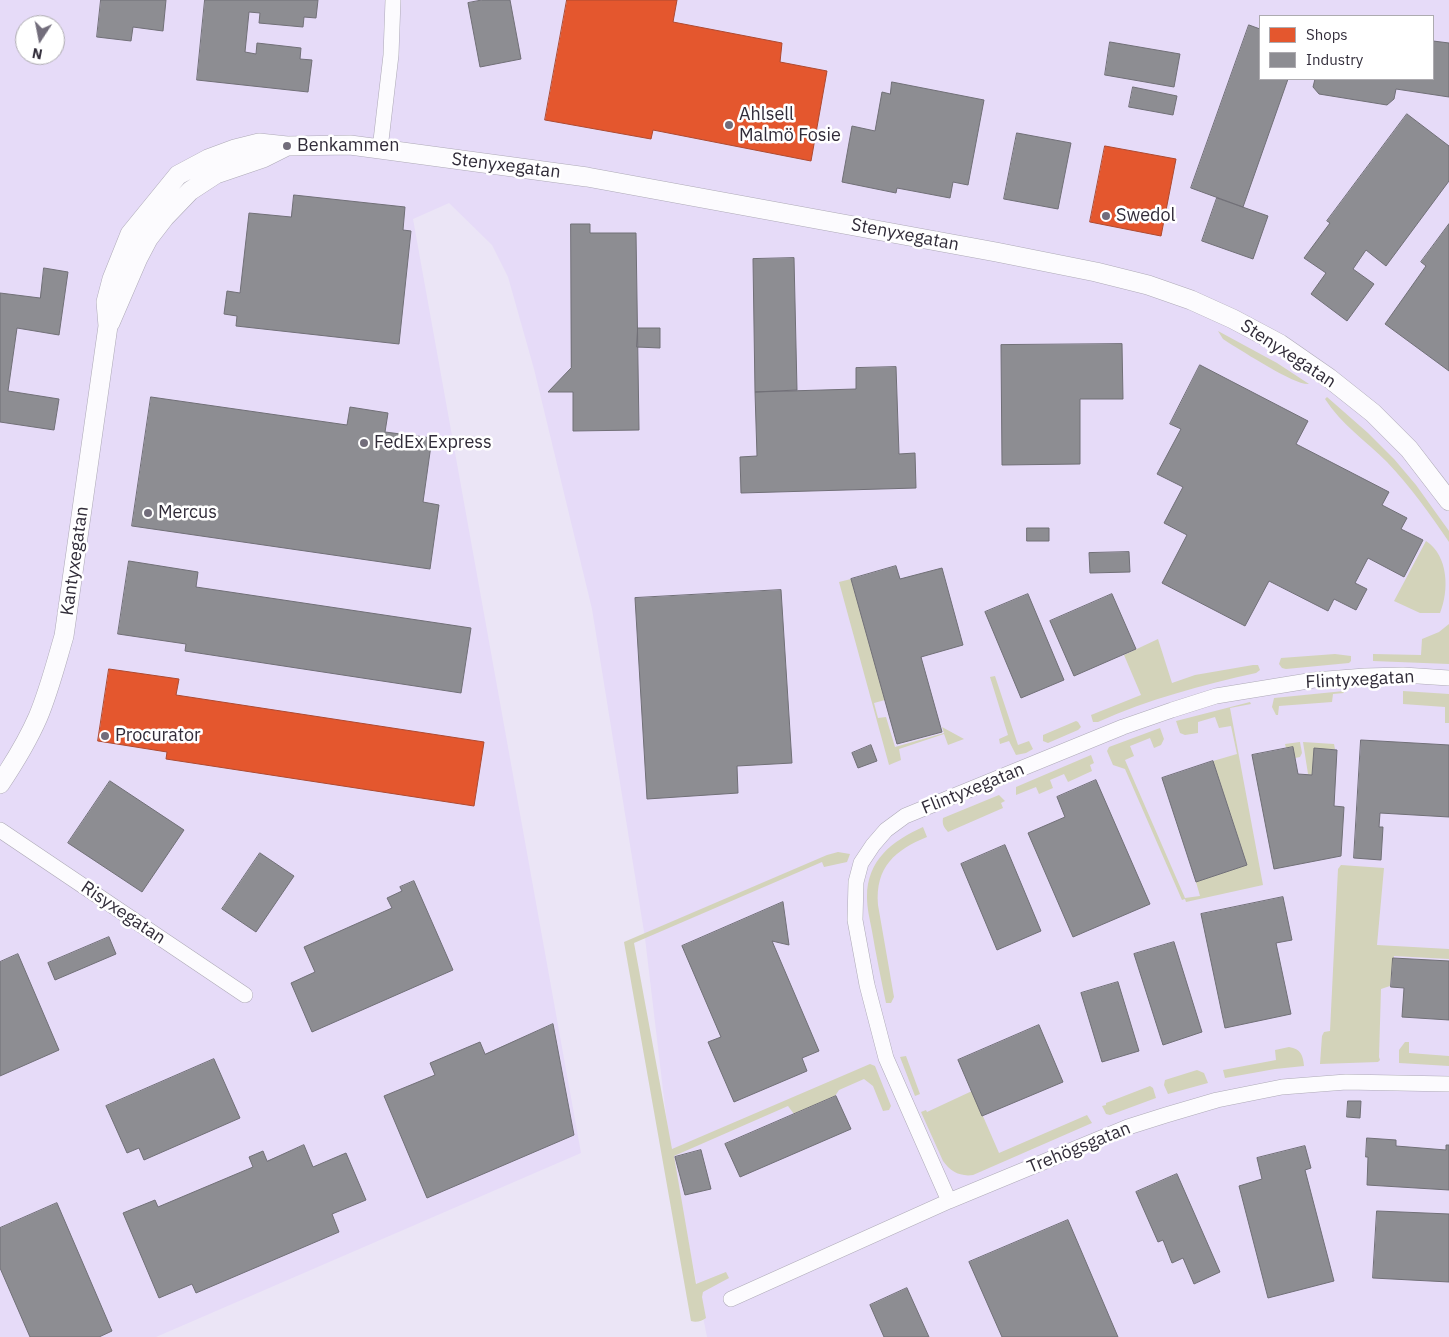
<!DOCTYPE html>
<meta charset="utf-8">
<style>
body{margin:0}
#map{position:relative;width:1449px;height:1337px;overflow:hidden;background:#ebe5f6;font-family:"IBM Plex Sans",sans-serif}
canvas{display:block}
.legend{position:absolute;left:1259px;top:15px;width:175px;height:65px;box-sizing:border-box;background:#fff;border:1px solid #adabb0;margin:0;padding:6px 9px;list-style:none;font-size:15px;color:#312c39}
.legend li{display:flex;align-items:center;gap:10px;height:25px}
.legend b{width:25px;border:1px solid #adabb0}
.north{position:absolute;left:15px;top:15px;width:50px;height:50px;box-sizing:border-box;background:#fff;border:1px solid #adabb0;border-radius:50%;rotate:191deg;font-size:14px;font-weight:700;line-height:20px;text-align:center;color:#312c39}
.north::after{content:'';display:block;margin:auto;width:18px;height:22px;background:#726d7b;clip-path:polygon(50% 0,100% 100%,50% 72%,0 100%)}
</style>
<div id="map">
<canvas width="1449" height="1337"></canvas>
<ul class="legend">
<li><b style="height:14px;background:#e4572e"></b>Shops</li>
<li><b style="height:14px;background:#8d8d92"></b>Industry</li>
</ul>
<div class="north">N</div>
</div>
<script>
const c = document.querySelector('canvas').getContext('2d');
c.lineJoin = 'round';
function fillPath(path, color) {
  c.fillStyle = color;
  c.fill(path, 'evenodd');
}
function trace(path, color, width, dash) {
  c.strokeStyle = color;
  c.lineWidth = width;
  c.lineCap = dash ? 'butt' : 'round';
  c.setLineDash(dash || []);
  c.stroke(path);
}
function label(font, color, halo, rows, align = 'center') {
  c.font = font + ' "IBM Plex Sans",sans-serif';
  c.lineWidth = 5;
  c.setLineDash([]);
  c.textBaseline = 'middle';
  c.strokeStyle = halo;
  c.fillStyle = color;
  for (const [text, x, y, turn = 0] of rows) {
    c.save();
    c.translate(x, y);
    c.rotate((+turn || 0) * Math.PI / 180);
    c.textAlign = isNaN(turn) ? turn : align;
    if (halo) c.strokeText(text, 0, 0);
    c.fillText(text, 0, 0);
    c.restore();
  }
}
const built = new Path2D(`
 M0,0H1449V1337H707L670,1149L645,938L592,609L534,369L508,277L492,245L449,203L413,219L581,1153L156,1337H0ZM1260,16H1433V79H1260ZM25,25H55V55H25Z`);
const green = new Path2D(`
 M1218,331L1277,363L1309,384C1296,386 1244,352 1229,343L1223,339Z
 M1327,397L1368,433L1394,459L1416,485L1449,531V542C1430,514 1410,486 1387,462C1366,441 1341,424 1325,399Z
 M1426,541C1449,556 1449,591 1440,613H1420L1394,601Z
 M851,579L885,700L874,703L878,718L886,717L895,747L944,733L942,727L964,739L948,745L944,734L899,749L901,760L889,765L839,582Z
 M1449,624V664L1373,661V654L1421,655L1422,639L1439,632Z
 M1158,639L1172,683L1195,675L1253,665H1258L1260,670L1256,673C1202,685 1149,699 1098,722H1093L1091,715L1141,695L1124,655Z
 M1335,654L1351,656V661L1349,663L1286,669L1282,668L1279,664L1281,658Z
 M995,676L1018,745L1029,741L1033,749L1026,753L1016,755L1009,741L1000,744L999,739L1008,735L990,677Z
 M1344,691V693L1333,694L1332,702L1279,706L1278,715H1276L1272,707L1274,698Z
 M1403,691L1449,694V723H1445V707L1403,704Z
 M1250,702L1251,704L1230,708L1263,885L1186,902L1185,899L1182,900L1125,769L1113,765L1107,751L1109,747L1160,728L1164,739L1161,745L1154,748L1150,738L1130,746L1134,756L1125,760L1185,898L1200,896L1196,882L1247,865L1213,761L1237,754L1231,726L1219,728L1215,717L1198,722V733L1185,735L1180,733L1176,721Z
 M1076,721L1078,722L1081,727L1078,730L1048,743L1043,741V735Z
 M1300,742L1302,753L1300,757L1295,758L1293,747L1286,748L1285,744Z
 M1303,742L1334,744L1335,749H1314L1312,775L1308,774Z
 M1091,755L1094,763L1090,765L1092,771L1068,782L1064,774L1050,780L1053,788L1039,794L1036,787L1016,795V787Z
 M999,795L1005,801L1001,803L1003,808L948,832C944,827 942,825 943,818Z
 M923,827L927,837C895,850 875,867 878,905L894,997L891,1003H886C881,979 876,955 872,931C870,920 867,909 867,897C867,860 892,841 923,827Z
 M838,852L850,854L847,862L824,867L822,862L634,943L672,1149L870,1064L875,1066L891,1106L889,1110L883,1111L873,1086L864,1079L839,1090L835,1096L794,1114L788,1106L674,1156L696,1284L726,1272L729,1278L703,1292L702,1297L706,1318C702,1321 696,1323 691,1321L624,942L827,855Z
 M1341,865L1384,868L1377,945L1449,949V959L1394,956L1390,986L1381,989L1379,1057L1380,1060L1378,1062L1320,1064L1322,1036L1324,1032L1330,1031L1338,869Z
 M1405,1042H1409V1053L1449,1056V1066L1399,1063V1050Z
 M1289,1047C1301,1049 1303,1055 1304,1066L1275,1069L1225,1078L1223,1070L1276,1060L1275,1050Z
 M906,1056L920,1094L915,1096L900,1057Z
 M1197,1070L1204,1073L1208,1083L1168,1094L1164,1085L1165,1080Z
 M1150,1086L1153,1088L1156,1098L1110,1115L1106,1114L1102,1106L1106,1105V1103Z
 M972,1091L999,1153L1087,1115L1092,1123L973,1175C960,1177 950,1171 943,1161L921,1112L926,1110L927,1112Z`);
const shops = new Path2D(`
 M567,0H677L673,22L782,43L780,62L827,71L811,161L653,130L651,139L545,120Z
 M1105,146L1176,159L1161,236L1090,222Z
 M109,669L179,679L176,695L484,742L474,806L166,759L167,752L98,741Z`);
const industry = new Path2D(`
 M101,0H166L163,31L133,27L131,41L97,37Z
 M205,0H318L316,18L304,17L303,27L259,23L260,13L249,12L245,52L256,54L257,43L301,48L300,59L312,60L308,92L197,80Z
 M482,0H510L521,59L480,67L468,3Z
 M1249,25L1260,29V79H1288L1243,207L1191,188Z
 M1433,41L1449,43V97L1396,89L1394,99L1387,105L1319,94L1313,87L1315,79H1433Z
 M1110,42L1180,54L1174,87L1105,75Z
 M892,82L984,100L968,185L953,182L950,198L897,188L896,193L842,182L852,126L875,131L882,92L890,94Z
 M1133,87L1177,96L1173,115L1129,107Z
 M1407,114L1449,146V181L1386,266L1366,250L1353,269L1374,284L1347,321L1311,294L1326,273L1304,258L1330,223L1327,221Z
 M1017,133L1071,143L1058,209L1004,199Z
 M294,195L405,207L403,230L411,231L399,344L236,326L237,316L224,314L227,291L240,293L249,213L291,217Z
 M1217,198L1268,216L1253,259L1202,241Z
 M571,224H590V233H636L639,430L573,431V392H548L571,368Z
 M1449,224V371L1385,324L1426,266L1421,262Z
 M794,258L797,390L755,392L753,259Z
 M44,268L68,272L59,335L17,328L8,391L59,399L54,430L0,422V293L40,298Z
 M638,328H660V348L637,347Z
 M1122,344L1123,399H1080V464L1002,465L1001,345Z
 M1200,365L1308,421L1296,444L1389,492L1382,505L1407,518L1401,529L1423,540L1404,577L1368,558L1355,583L1367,589L1356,610L1334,599L1328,611L1269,581L1245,626L1162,583L1187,535L1164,523L1183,487L1157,474L1181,429L1170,424Z
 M896,367L899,454L915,453L916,488L741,493L740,457L757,456L755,392L856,389V368Z
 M151,397L347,425L350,407L388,413L385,432L432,438L423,502L439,505L430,569L132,526Z
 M1027,528H1049V541H1027Z
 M1129,552L1130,572L1090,573L1089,553Z
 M129,561L198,572L196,587L471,628L461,693L185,651L186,644L118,634Z
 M896,566L900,579L942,568L963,645L921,657L942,732L897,744L851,579Z
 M781,590L792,763L737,766L738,793L647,799L635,598Z
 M1028,594L1064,680L1021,698L985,612Z
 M1112,594L1136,649L1074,676L1050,621Z
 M1361,740L1449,745V817L1380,813L1379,827H1383L1381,860L1354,858Z
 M871,745L877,761L858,768L852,753Z
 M1293,747L1298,774L1312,775L1314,748L1337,750L1334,806L1344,807L1341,856L1274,869L1252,755Z
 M1213,761L1247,865L1196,882L1162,778Z
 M1096,780L1150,904L1073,937L1028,833L1065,817L1057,797Z
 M110,781L184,830L142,892L68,843Z
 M1005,845L1041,931L997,950L961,864Z
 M260,853L294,876L256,932L222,909Z
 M414,881L453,970L312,1032L291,983L315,972L304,947L392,908L387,898L402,891L400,887Z
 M1283,897L1292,940L1276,943L1291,1014L1225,1028L1201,914Z
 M783,902L789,945L772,941L819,1051L802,1058L807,1071L734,1102L708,1042L721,1037L682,946Z
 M109,937L116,954L55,980L48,963Z
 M1174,942L1202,1032L1163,1045L1134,954Z
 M18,954L59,1050L0,1076V962Z
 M1393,958L1449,961V1020L1402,1017L1404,988L1391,987Z
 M1118,982L1139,1051L1102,1062L1081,993Z
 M553,1024L574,1135L427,1198L384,1096L435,1075L430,1063L480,1042L485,1054Z
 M1039,1025L1063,1082L982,1116L958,1060Z
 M214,1059L240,1118L144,1160L139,1148L127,1153L106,1106Z
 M836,1096L851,1129L740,1177L725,1144Z
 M1348,1101H1361L1360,1118L1347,1117Z
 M1367,1138L1396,1140V1146L1446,1150V1145H1449V1190L1367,1185L1368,1157H1366Z
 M304,1145L313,1167L346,1153L366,1200L332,1214L339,1232L196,1293L192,1284L159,1298L123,1213L155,1200L158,1207L253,1167L249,1157L263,1151L267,1161Z
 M1305,1146L1311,1168L1305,1170L1334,1281L1268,1298L1239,1186L1262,1179L1257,1158Z
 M701,1150L711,1189L685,1195L675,1157Z
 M1177,1174L1220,1272L1194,1284L1183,1258L1172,1263L1163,1240L1158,1242L1136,1192Z
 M57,1203L112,1331L99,1337H30L0,1268V1228Z
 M1377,1211L1449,1214V1282L1373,1278Z
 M1068,1220L1118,1337H1002L969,1262Z
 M907,1288L929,1337H884L870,1305Z`);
const minor = new Path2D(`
 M380,149L391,55L393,0
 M0,830L245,995
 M949,1201L886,1058L867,985L855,920L856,882L861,863L873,845L886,830L905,816L1123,727L1172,710L1216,696L1314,680L1365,676L1403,675L1449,678
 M731,1299L949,1201L1128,1127L1166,1115L1217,1100L1282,1087L1346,1082L1449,1084`);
const tertiary = new Path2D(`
 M110,323L138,258L148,239L165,217L190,191L216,174L263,158L287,146
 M0,784C14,763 28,740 38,717C49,691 56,663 64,636L108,326L106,302L112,279L130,234L178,175L208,159L235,149L259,143L287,146L350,145L380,149L587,177L996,252L1096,272L1148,285L1191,300L1233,319L1280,344L1329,378L1373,413L1409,449L1449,501`);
const markers = [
 [729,125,5,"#726d7b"],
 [287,146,5,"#726d7b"],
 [1106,216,5,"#726d7b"],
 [364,443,5,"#726d7b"],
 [148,513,5,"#726d7b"],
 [105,736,5,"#726d7b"]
];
const poiNames = [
 ["Ahlsell",739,115],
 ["Malmö Fosie",739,136],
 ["Benkammen",297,146],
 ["Swedol",1116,216],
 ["FedEx Express",374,443],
 ["Mercus",158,513],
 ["Procurator",115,736]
];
const streetNames = [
 ["Stenyxegatan",506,166,7],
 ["Stenyxegatan",905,235,11],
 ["Stenyxegatan",1288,354,33],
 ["Kantyxegatan",75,561,-82],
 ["Flintyxegatan",1360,680,-3],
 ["Flintyxegatan",973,789,-22],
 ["Risyxegatan",123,913,34],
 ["Trehögsgatan",1079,1148,-22]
];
fillPath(built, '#e6dbf8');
fillPath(green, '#d3d3ba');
fillPath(shops, '#e4572e');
trace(shops, '#ae4a31', 1);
fillPath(industry, '#8d8d92');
trace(industry, '#717077', 1);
trace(minor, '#aeaab7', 16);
trace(tertiary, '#aeaab7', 20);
trace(minor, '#fcfbfe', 15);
trace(tertiary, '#fcfbfe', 19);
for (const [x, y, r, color] of markers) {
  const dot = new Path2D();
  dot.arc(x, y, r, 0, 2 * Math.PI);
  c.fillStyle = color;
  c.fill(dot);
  trace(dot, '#fff', 2);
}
label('18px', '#312c39', '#fff', poiNames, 'left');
label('18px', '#312c39', '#fff', streetNames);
</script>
